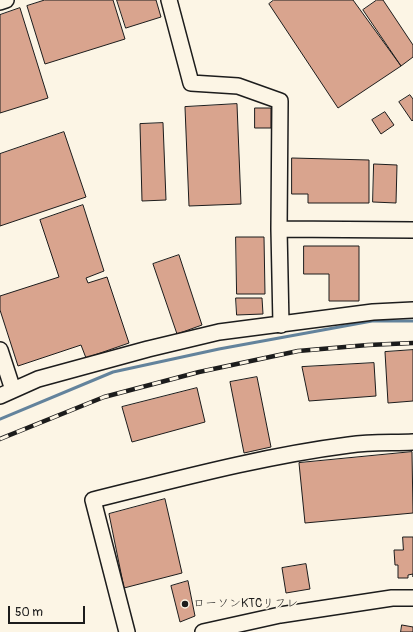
<!DOCTYPE html>
<meta charset="utf-8">
<style>
body{margin:0}
#map{position:relative;width:413px;height:632px;overflow:hidden;background:#fcf5e5;font-family:Pangolin,sans-serif}
canvas{display:block}
.scale{position:absolute;left:8px;top:606px;width:77px;height:18px;box-sizing:border-box;border:2px solid #1c1c1c;border-top:0;padding-left:5px;font-size:12px;line-height:14px;white-space:nowrap;color:#1c1c1c;-webkit-text-stroke:3px #fcf5e5;paint-order:stroke}
</style>
<div id="map">
<canvas width="413" height="632"></canvas>
<div class="scale">50 m</div>
</div>
<script>
const c = document.querySelector('canvas').getContext('2d');
c.lineJoin = 'round';
function trace(path, color, width, dash) {
  c.strokeStyle = color;
  c.lineWidth = width;
  c.lineCap = dash ? 'butt' : 'round';
  c.setLineDash(dash || []);
  c.stroke(path);
}
function fillPath(path, color) {
  c.fillStyle = color;
  c.fill(path, 'evenodd');
}
function label(font, color, halo, rows, align = 'center') {
  c.font = font + ' Pangolin,"Klee One",sans-serif';
  c.lineWidth = 3;
  c.setLineDash([]);
  c.textBaseline = 'middle';
  c.strokeStyle = halo;
  c.fillStyle = color;
  for (const [text, x, y, turn = 0] of rows) {
    c.save();
    c.translate(x, y);
    c.rotate((+turn || 0) * Math.PI / 180);
    c.textAlign = isNaN(turn) ? turn : align;
    if (halo) c.strokeText(text, 0, 0);
    c.fillText(text, 0, 0);
    c.restore();
  }
}
const stream = new Path2D(`
 M0,419L113,372L219,349L372,321H413`);
const building = new Path2D(`
 M45,0H113L125,39L45,64L27,6Z
 M117,0H156L161,17L126,28Z
 M274,0H353L401,66L338,108L269,4Z
 M377,0H383L413,45V57L401,66L363,10Z
 M20,8L48,98L0,113V15Z
 M410,95L413,99V120L412,121L399,102Z
 M237,104L241,204L189,206L185,107Z
 M255,108H271V128H255Z
 M385,112L394,125L381,134L372,120Z
 M163,123L166,200L142,201L140,124Z
 M64,132L86,197L0,226V154Z
 M292,158L369,160V203H308V194H292Z
 M374,164L397,165L396,203L373,202Z
 M83,205L104,271L86,278L88,283L107,277L129,343L86,358L81,345L18,366L0,310V296L59,277L40,220Z
 M236,237H264L265,294H237Z
 M304,246H359V301H329V274H304Z
 M179,255L202,325L177,334L153,264Z
 M236,298H262L263,314L237,315Z
 M413,350V401L388,403L385,352Z
 M374,363L376,396L309,401L302,367Z
 M257,377L271,447L244,453L230,382Z
 M197,388L205,422L132,442L122,407Z
 M412,452L413,513L305,523L299,463Z
 M165,499L182,573L124,588L109,514Z
 M403,537H413V577V574L408,575V578H398V565H395L394,550H403Z
 M306,564L310,589L286,593L282,568Z
 M188,581L195,616L180,622L171,586Z
 M402,625L413,627V632H401Z`);
const minor = new Path2D(`
 M169,0L191,83L238,86L280,101L279,229L281,325
 M0,2L6,0
 M279,229L413,230
 M0,350L13,390
 M0,396L38,379L148,349L219,332L373,312L413,310
 M127,632L93,500C178,479 263,456 349,445C370,442 392,443 413,442
 M203,632L280,615L392,598H413`);
const rail = new Path2D(`
 M0,439L104,397L199,372L298,351L368,345L413,343`);
const markers = [
 [185,604,4,"#1c1c1c"]
];
const poiNames = [
 ["ローソンKTCリフレ",193,604]
];
trace(stream, '#63839c', 3);
fillPath(building, '#d9a48e');
trace(building, '#1c1c1c', 1);
trace(minor, '#1c1c1c', 18);
trace(minor, '#fcf5e5', 15);
trace(rail, '#1c1c1c', 4.5);
trace(rail, '#fcf5e5', 3, [9]);
for (const [x, y, r, color] of markers) {
  const dot = new Path2D();
  dot.arc(x, y, r, 0, 2 * Math.PI);
  c.fillStyle = color;
  c.fill(dot);
  trace(dot, '#fcf5e5', 1.5);
}
label('12px', '#1c1c1c', '#fcf5e5', poiNames, 'left');
</script>
